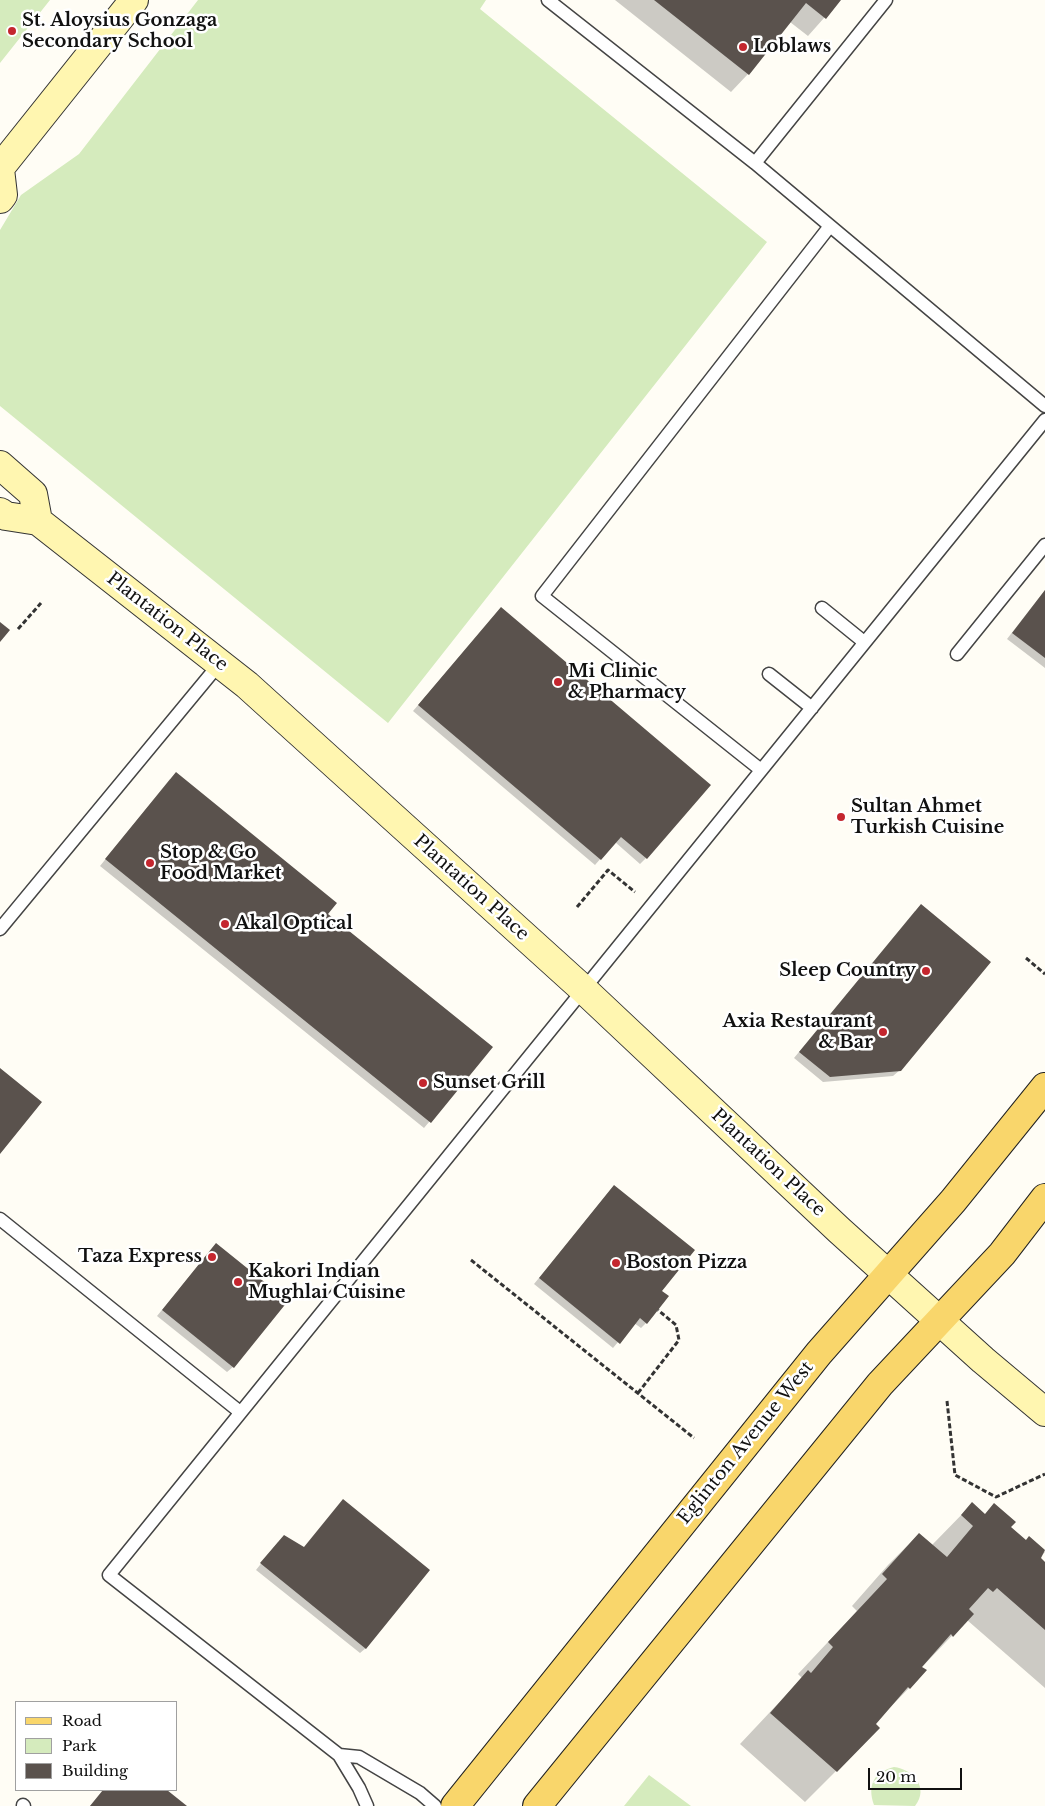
<!DOCTYPE html>
<style>
body{margin:0}
#map{position:relative;width:1045px;height:1806px;overflow:hidden;background:#fffdf5;font-family:"Libre Baskerville",serif}
canvas{display:block}
.legend{position:absolute;left:15px;top:1701px;width:162px;height:90px;box-sizing:border-box;background:#fff;border:1px solid #a0a0a0;margin:0;padding:6px 9px;list-style:none;font-size:15px;color:#111}
.legend li{display:flex;align-items:center;gap:10px;height:25px}
.legend b{width:25px;border:1px solid #a0a0a0}
.scale{position:absolute;left:868px;top:1768px;width:94px;height:22px;box-sizing:border-box;border:2px solid #111;border-top:0;padding-left:6px;font-size:15px;line-height:18px;white-space:nowrap;color:#111;-webkit-text-stroke:4px #fff;paint-order:stroke}
</style>
<div id="map">
<canvas width="1045" height="1806"></canvas>
<ul class="legend">
<li><b style="height:6px;background:#f9d66b"></b>Road</li>
<li><b style="height:14px;background:#d5ebbd"></b>Park</li>
<li><b style="height:14px;background:#5a524d"></b>Building</li>
</ul>
<div class="scale">20 m</div>
</div>
<script>
const c = document.querySelector('canvas').getContext('2d');
c.lineJoin = 'round';
function fillPath(path, color) {
  c.fillStyle = color;
  c.fill(path, 'evenodd');
}
function trace(path, color, width, dash) {
  c.strokeStyle = color;
  c.lineWidth = width;
  c.lineCap = dash ? 'butt' : 'round';
  c.setLineDash(dash || []);
  c.stroke(path);
}
function label(font, color, halo, rows, align = 'center') {
  c.font = font + ' "Libre Baskerville",serif';
  c.lineWidth = 5;
  c.setLineDash([]);
  c.textBaseline = 'middle';
  c.strokeStyle = halo;
  c.fillStyle = color;
  for (const [text, x, y, turn = 0] of rows) {
    c.save();
    c.translate(x, y);
    c.rotate((+turn || 0) * Math.PI / 180);
    c.textAlign = isNaN(turn) ? turn : align;
    if (halo) c.strokeText(text, 0, 0);
    c.fillText(text, 0, 0);
    c.restore();
  }
}
const green = new Path2D(`
 M0,0H50L0,63Z
 M198,0H486L480,9L767,242L388,723L0,406V230L21,195L79,154Z
 M894,1767C912,1769 930,1787 915,1806L874,1805C867,1785 874,1772 894,1767Z
 M649,1775L691,1806H624Z`);
const shadow = new Path2D(`
 M615,0H840L808,36L790,22L748,74L731,92Z
 M1045,590V668L1007,639Z
 M496,614L646,858L640,864L615,842L595,865L413,711Z
 M170,779L326,914L492,1047L424,1128L100,866Z
 M915,911L900,1070L893,1076L823,1082L794,1058Z
 M609,1192L660,1292L646,1323L641,1328L634,1323L613,1348L534,1284Z
 M211,1250L233,1367L227,1372L157,1316Z
 M972,1504L984,1515L1010,1527L1025,1541L1029,1538L1045,1552L1039,1558L1045,1563V1688L967,1620L921,1668L925,1671L909,1688L874,1724L879,1728L805,1802L740,1744L802,1678L798,1674L857,1611L852,1606L888,1565L919,1534L932,1545Z
 M278,1542L366,1648L360,1653L256,1570Z
 M103,1790H165L185,1806H90Z`);
const building = new Path2D(`
 M654,0H841L826,19L806,3L749,75Z
 M1045,590V658L1012,633Z
 M501,607L711,785L647,859L621,837L601,860L418,705Z
 M0,622L10,630L0,642Z
 M176,772L337,903L328,914L493,1047L431,1123L105,859Z
 M921,904L991,962L901,1071L830,1077L799,1052Z
 M0,1068L42,1102L0,1154Z
 M614,1185L695,1250L662,1291L669,1296L647,1324L640,1318L620,1344L539,1278Z
 M216,1243L288,1301L234,1368L162,1310Z
 M343,1499L430,1570L366,1649L260,1563L284,1535L304,1547Z
 M972,1502L985,1514L994,1503L1016,1522L1011,1527L1026,1540L1029,1536L1045,1550L1041,1558L1045,1562V1630L997,1588L993,1592L988,1588L969,1609L974,1614L953,1637L951,1634L922,1667L927,1670L910,1689L908,1687L876,1724L880,1728L837,1772L770,1713L808,1670L811,1673L833,1647L828,1642L887,1579L882,1574L919,1533L947,1557L973,1526L961,1515Z
 M103,1790H167L187,1806H90Z`);
const path = new Path2D(`
 M18,629L41,603
 M577,907L608,870L635,892
 M1026,958L1045,974
 M471,1260L694,1438
 M638,1393L679,1340L676,1325L658,1310
 M947,1401L955,1475L996,1497L1045,1474`);
const lane = new Path2D(`
 M548,0L755,163L1045,406
 M755,163L886,0
 M822,608L864,642
 M957,654L1045,545
 M769,674L812,708
 M761,770L542,596L830,226
 M0,929L220,663
 M0,1219L240,1412
 M339,1755L359,1757L420,1793L435,1806
 M23,1805L24,1806
 M367,1806L359,1788L339,1755L109,1575L1045,420`);
const secondary = new Path2D(`
 M0,168L134,0
 M0,169L3,195L0,199
 M0,465L33,494L38,521
 M0,512L6,516L38,521L247,685L583,989L839,1230L983,1360L1045,1412`);
const primary = new Path2D(`
 M455,1806L819,1353L953,1201L1045,1087
 M537,1806L880,1384L1002,1254L1045,1198`);
const markers = [
 [12,31,5,"#c4262e"],
 [743,47,5,"#c4262e"],
 [558,682,5,"#c4262e"],
 [841,817,5,"#c4262e"],
 [150,863,5,"#c4262e"],
 [225,924,5,"#c4262e"],
 [926,971,5,"#c4262e"],
 [883,1032,5,"#c4262e"],
 [423,1083,5,"#c4262e"],
 [212,1257,5,"#c4262e"],
 [616,1263,5,"#c4262e"],
 [238,1282,5,"#c4262e"]
];
const poiNames = [
 ["St. Aloysius Gonzaga",22,21],
 ["Secondary School",22,42],
 ["Loblaws",753,47],
 ["Mi Clinic",568,672],
 ["& Pharmacy",568,693],
 ["Sultan Ahmet",851,807],
 ["Turkish Cuisine",851,828],
 ["Stop & Go",160,853],
 ["Food Market",160,874],
 ["Akal Optical",235,924],
 ["Sleep Country",916,971,"right"],
 ["Axia Restaurant",873,1022,"right"],
 ["& Bar",873,1043,"right"],
 ["Sunset Grill",433,1083],
 ["Taza Express",202,1257,"right"],
 ["Boston Pizza",626,1263],
 ["Kakori Indian",248,1272],
 ["Mughlai Cuisine",248,1293]
];
const streetNames = [
 ["Plantation Place",167,622,38],
 ["Plantation Place",471,888,42],
 ["Plantation Place",768,1163,43],
 ["Eglinton Avenue West",746,1443,-51]
];
fillPath(green, '#d5ebbd');
fillPath(shadow, '#0003');
fillPath(building, '#5a524d');
trace(lane, '#444', 15);
trace(secondary, '#333', 30);
trace(primary, '#222', 30);
trace(path, '#333', 3, [5, 2.5]);
trace(lane, '#fff', 12);
trace(secondary, '#fff6b0', 28);
trace(primary, '#f9d66b', 28);
for (const [x, y, r, color] of markers) {
  const dot = new Path2D();
  dot.arc(x, y, r, 0, 2 * Math.PI);
  c.fillStyle = color;
  c.fill(dot);
  trace(dot, '#fff', 2);
}
label('bold 18px', '#111', '#fff', poiNames, 'left');
label('18px', '#111', '#fff', streetNames);
</script>
